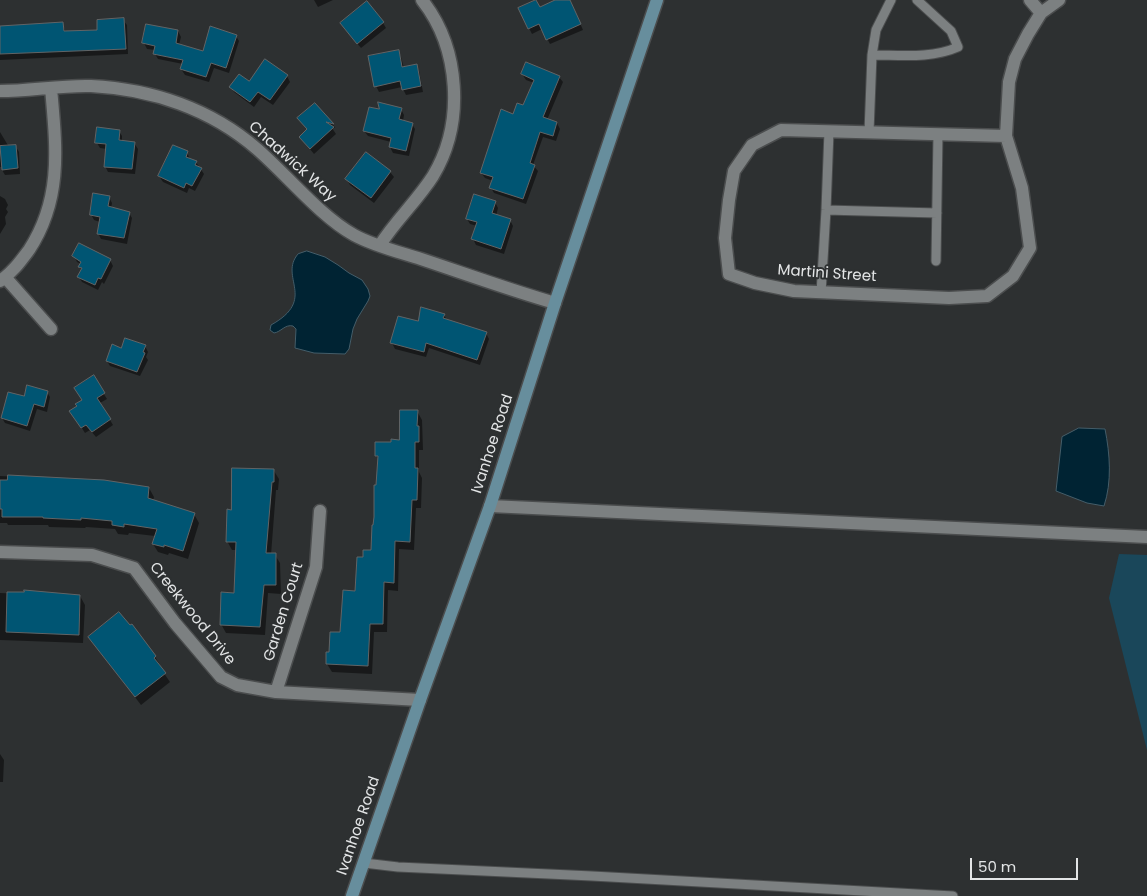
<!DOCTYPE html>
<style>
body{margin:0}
#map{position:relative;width:1147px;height:896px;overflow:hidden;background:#2d3031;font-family:Poppins,sans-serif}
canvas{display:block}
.scale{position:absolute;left:970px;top:858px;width:108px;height:22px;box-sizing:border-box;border:2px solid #e3e5e6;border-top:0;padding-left:6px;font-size:15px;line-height:18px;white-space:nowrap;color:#e3e5e6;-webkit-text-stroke:4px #2d3031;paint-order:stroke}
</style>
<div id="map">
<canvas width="1147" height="896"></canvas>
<div class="scale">50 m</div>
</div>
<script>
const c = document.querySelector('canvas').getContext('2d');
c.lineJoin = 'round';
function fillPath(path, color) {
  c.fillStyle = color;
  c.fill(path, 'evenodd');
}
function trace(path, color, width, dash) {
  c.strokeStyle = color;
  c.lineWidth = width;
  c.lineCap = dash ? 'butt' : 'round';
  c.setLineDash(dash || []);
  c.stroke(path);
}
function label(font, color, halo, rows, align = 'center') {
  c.font = font + ' Poppins,sans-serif';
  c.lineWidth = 4;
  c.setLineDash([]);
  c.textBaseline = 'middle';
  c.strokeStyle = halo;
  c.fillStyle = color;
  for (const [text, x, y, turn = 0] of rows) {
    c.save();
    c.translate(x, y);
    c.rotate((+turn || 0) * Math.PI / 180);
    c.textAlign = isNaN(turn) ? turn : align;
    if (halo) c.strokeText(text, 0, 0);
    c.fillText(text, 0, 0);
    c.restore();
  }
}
const green = new Path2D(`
 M1119,554L1147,555V750L1109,598Z`);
const water = new Path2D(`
 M307,251L325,257L338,265L349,273L362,280L368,289L370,296L368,301L357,319L353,329L349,349L345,354L314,353L295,348L296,329L293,326C285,324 281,332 274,333L270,330L271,325C318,299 278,277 298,254Z
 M1079,428L1105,429C1110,454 1112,482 1104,506L1087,503L1056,491L1062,437Z`);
const shadow = new Path2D(`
 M314,0H333L318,7Z
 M558,0H570L583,30L550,44L542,29L532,34L529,28L540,8Z
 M123,20L127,25L128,54L0,60V27L62,24L66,32L99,31Z
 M383,23L386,28L361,48L345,29Z
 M178,31L181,37L179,45L203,53L236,36L239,41L229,73L214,68L209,82L185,75L181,69L183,64L158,59L155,54V50L147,49L144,43Z
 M398,51L401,57L404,68L416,65L419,71L423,92L406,95L402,87L379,92L376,86Z
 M266,60L287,76L290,82L273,105L261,97L254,107L234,92L231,87L249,82Z
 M522,74L559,77L563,82L547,120L557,123L560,129L556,141L543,137L533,165L538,171L526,204L494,193L491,188L493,181L485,178L481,173L514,115L524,107L534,83L526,80Z
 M314,104L333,124L335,128H332L336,134L314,154L300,137L308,130L299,119Z
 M401,109L404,115L403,121L412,124L415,129L409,156L393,153L390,147L391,142L368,136L364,131Z
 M119,131L122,136V142L134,143L138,149L135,174L108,172L105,166L107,149L100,148L97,143Z
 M0,132L9,147H16L19,152L20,174L5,175L2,170L3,167H0Z
 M187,152L190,160L196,162L204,174L195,191L189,188L187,193L163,182L159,176Z
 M366,154L390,172L394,177L374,203L350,185L347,179Z
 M0,196L5,199L8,205L6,209L8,212L5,217L6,224L0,234Z
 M109,197L112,203L111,209L129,213L132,218L127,244L101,239L98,233L100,222L94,220L91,214Z
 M495,202L498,208L496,216L510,220L513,226L504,254L476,245L473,239L477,226L470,224L467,219Z
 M74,256L110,260L113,266L104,284L102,282L98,290L82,282L79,277L82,271L80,267L81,264L77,262Z
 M444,315L447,320L486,333L489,339L480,365L429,348L426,357L395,349L392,343L418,322Z
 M145,346L148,352L146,357L148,360L140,376L110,366L107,361L122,350Z
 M93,377L107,399L100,403L113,425L96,437L90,430L85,433L71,411L78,407L83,400Z
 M47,392L50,397L47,412L37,409L30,431L5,423L2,418L25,398Z
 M417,411L422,420L423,450H419V472L422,478L421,508H416L414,550L399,549L398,591L388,590L387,632H374L372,674L332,672L327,664L330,653L341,634L356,592L364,559L372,551L379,460L376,455L393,444L400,441Z
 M274,471L279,479L278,490H276L271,555H275L280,563L281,594L268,593L265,635L226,633L221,624L235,594L237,550H232L227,541L232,511Z
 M0,476L104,481L149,488L154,497L153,501L194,514L199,523L188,559L169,553L168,555L158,552L153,544L155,536L129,533L128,535L118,534L115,529L86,527L85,528L49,527L48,525H8L7,523H0Z
 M0,593L80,596L85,605L83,643L0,640Z
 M89,637L155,657L160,665L159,666L170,682L141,705Z
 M0,754L4,760L3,782H0Z`);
const building = new Path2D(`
 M536,0L540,7L555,0H570L581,24L546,40L539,24L528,29L518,8Z
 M367,1L384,22L357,44L340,23Z
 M124,18L126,49L0,54V26L63,22L64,31L97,30V20Z
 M146,24L178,30L176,43L203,51L210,26L237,35L226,68L211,63L206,77L180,69L183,60L153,54L155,46L142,43Z
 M399,50L402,67L417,64L421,86L402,90L400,81L374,87L368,56Z
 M265,59L288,75L270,100L258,92L250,102L229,87L239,74L249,81Z
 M526,62L560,76L543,117L557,122L553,136L540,132L530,163L535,165L523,199L489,188L493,177L480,173L501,109L513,114L517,103L523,105L534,80L521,74Z
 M378,102L402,108L399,119L413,123L406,151L389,147L391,138L363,131L369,107L379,109Z
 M315,103L334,124L326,122L334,127L310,149L299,137L307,129L297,118Z
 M97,127L120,130L119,140L135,142L132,169L104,167L106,144L95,143Z
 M16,145L18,168L2,170L0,146Z
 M173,145L188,151L186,157L197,161L195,165L202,168L192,186L186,183L184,188L158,176Z
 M366,152L391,171L371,198L345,179Z
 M93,193L110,196L108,206L130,212L124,238L97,234L100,217L90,215Z
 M474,194L496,201L492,213L511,219L501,249L471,239L477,222L466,219Z
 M79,243L111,259L101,279L98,278L95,285L77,277L82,268L78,267L81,262L72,256Z
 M421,307L445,314L443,318L487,332L477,360L426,343L424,352L390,343L398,316L418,321Z
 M125,338L146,345L143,352L145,353L137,372L106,361L112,344L121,348Z
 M94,375L105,393L97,398L111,419L92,432L86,425L81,428L69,411L77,406L75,404L82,400L74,388Z
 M27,385L48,391L44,407L34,404L27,426L1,418L8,392L24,396Z
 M400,410H418L417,426H419V442H415V468H418L417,500H412L410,542L395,541L394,583L384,582L383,624H370L368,666L326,664V652H329L330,632H340L343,590L355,591L357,557H363V550H371L372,525H373L374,517V485H376L378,456H375V442H391V439L399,440Z
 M232,468L274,469V482H272L266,553H276V585H264L260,627L220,625L221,592L234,593L236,542H226L227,509L231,510Z
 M8,475L104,480L149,487L148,498L195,513L183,551L164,545V547L152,544L157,529L124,524V527L112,525V521L81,518V520L43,518V517H2V509H0V480H7Z
 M24,590L80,595L79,635L6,632L7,592H24Z
 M119,612L130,625L132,624L156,656L154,658L166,673L135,697L88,637Z`);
const service = new Path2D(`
 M872,55C900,55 931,59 958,47L951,31L917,0
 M869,132L872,55L876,30L891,0
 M826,210L937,213
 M936,261L938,134
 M821,293L826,210L829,131
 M364,863L398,867L592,876L953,896`);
const minor = new Path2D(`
 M1030,0L1041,13
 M0,91C30,91 61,85 91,86C152,89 211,109 257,149C287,175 320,216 354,235C374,246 399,252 421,259C466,274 510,290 555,303
 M1006,136L781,130L752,145L734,171L729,200L725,238L729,274L755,283L794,291L949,298L987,296L1013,276L1030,248L1022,188L1006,136L1009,82L1015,59L1028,34L1041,13L1059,0
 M380,245C396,220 417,201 433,176C465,123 460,48 422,0
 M5,277L51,329
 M0,281C12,273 20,262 29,250C63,198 56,146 51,88
 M490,506L1147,537
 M0,552L92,555L134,568L175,623L221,677L237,685L276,692L420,700
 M276,692L316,567L320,511`);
const secondary = new Path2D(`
 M352,896L420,700L490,506L555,303L657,0`);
const streetNames = [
 ["Chadwick Way",292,162,42],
 ["Martini Street",827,274,4],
 ["Ivanhoe Road",493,444,-72],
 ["Garden Court",284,612,-73],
 ["Creekwood Drive",192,614,51],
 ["Ivanhoe Road",359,826,-71]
];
fillPath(green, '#1a475a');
fillPath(water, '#002333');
trace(water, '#445d69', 1);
fillPath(shadow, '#0007');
fillPath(building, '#005573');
trace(building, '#616466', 1);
trace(service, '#4b4d4e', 11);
trace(minor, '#4b4d4e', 15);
trace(secondary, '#4b4d4e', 15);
trace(service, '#7c8081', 9);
trace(minor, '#7c8081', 12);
trace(secondary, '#678e9d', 12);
label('15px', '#e3e5e6', '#2d3031', streetNames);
</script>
